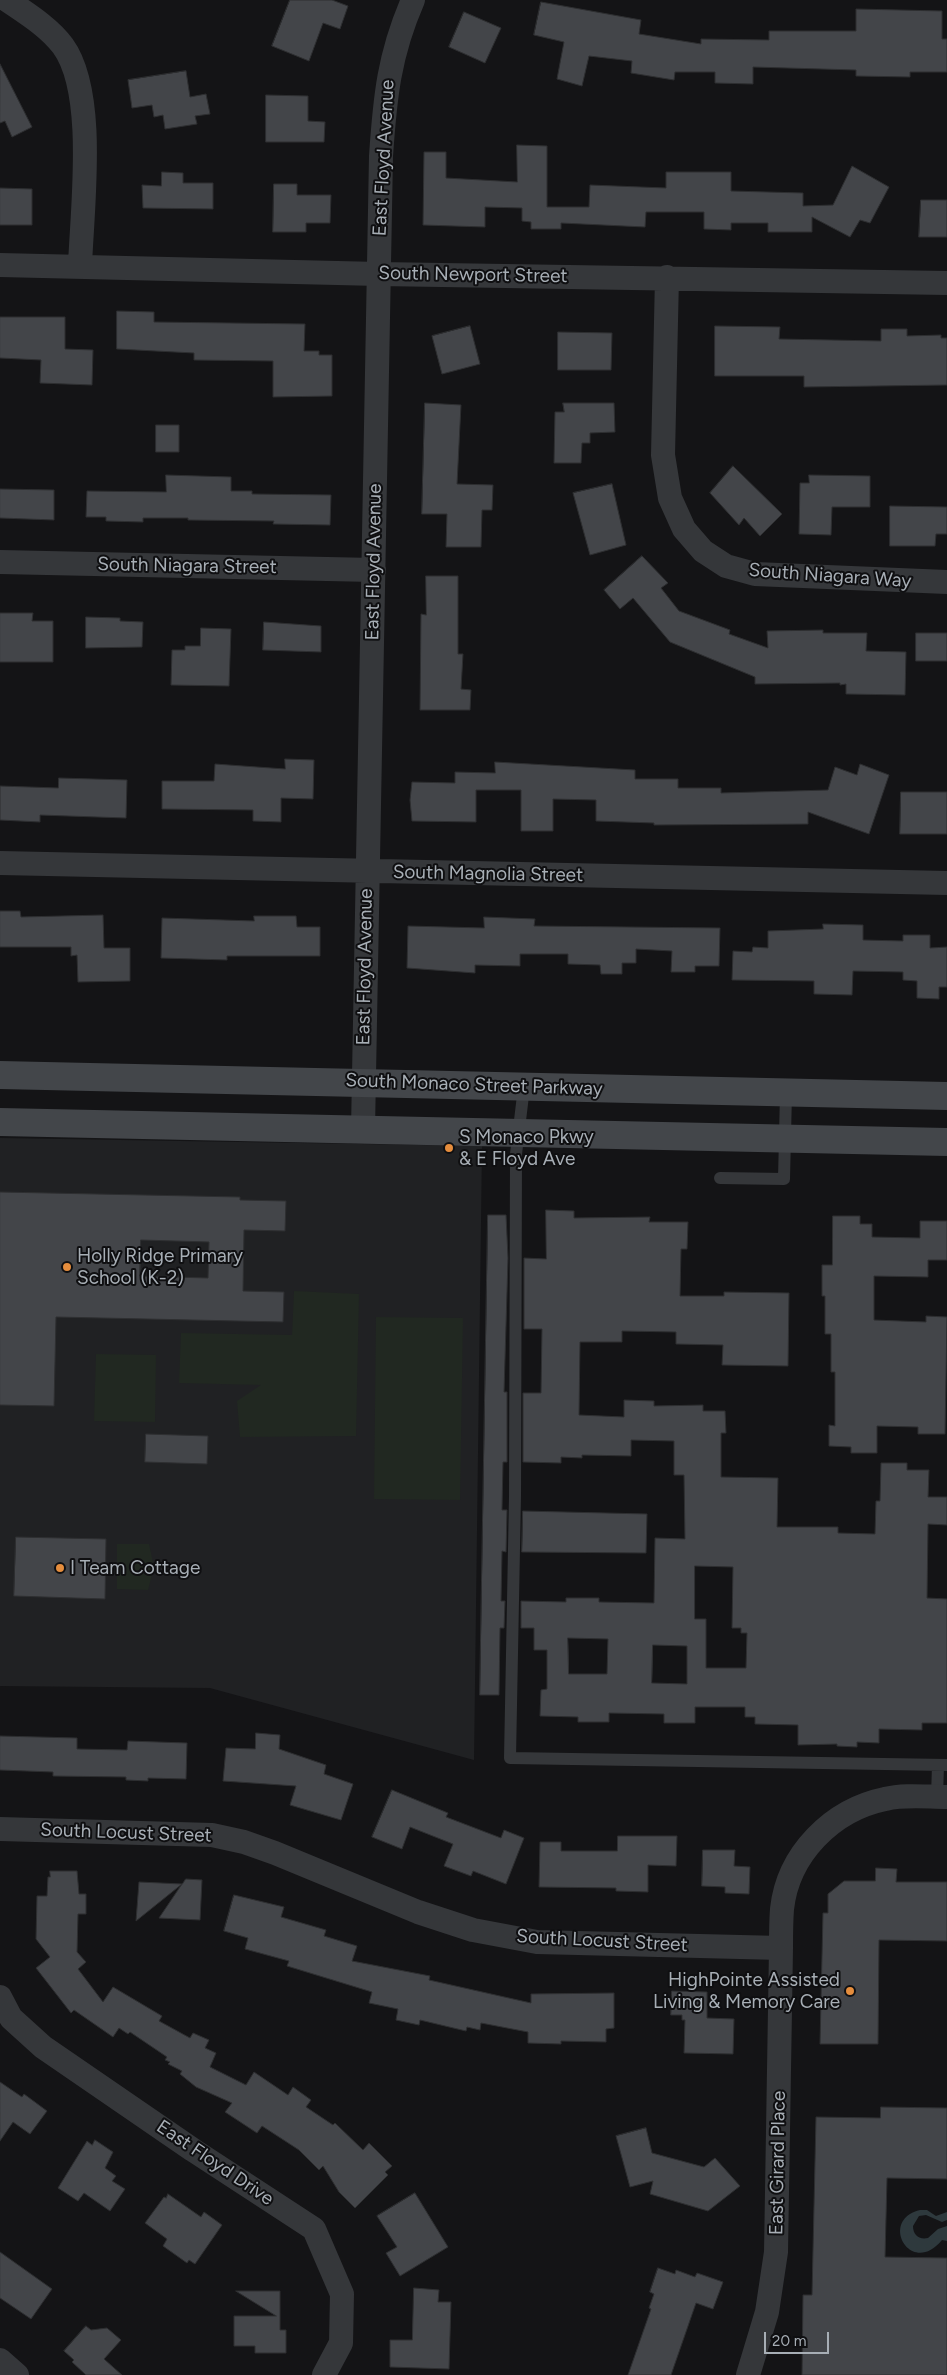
<!DOCTYPE html>
<style>
body{margin:0}
#map{position:relative;width:947px;height:2375px;overflow:hidden;background:#141416;font-family:Figtree,sans-serif}
canvas{display:block}
.scale{position:absolute;left:764px;top:2332px;width:65px;height:22px;box-sizing:border-box;border:2px solid #a7aeb5;border-top:0;padding-left:6px;font-size:15px;line-height:18px;white-space:nowrap;color:#a7aeb5;-webkit-text-stroke:4px #0f0f11;paint-order:stroke}
</style>
<div id="map">
<canvas width="947" height="2375"></canvas>
<div class="scale">20 m</div>
</div>
<script>
const c = document.querySelector('canvas').getContext('2d');
c.lineJoin = 'round';
function fillPath(path, color) {
  c.fillStyle = color;
  c.fill(path, 'evenodd');
}
function trace(path, color, width, dash) {
  c.strokeStyle = color;
  c.lineWidth = width;
  c.lineCap = dash ? 'butt' : 'round';
  c.setLineDash(dash || []);
  c.stroke(path);
}
function label(font, color, halo, rows, align = 'center') {
  c.font = font + ' Figtree,sans-serif';
  c.lineWidth = 4;
  c.setLineDash([]);
  c.textBaseline = 'middle';
  c.strokeStyle = halo;
  c.fillStyle = color;
  for (const [text, x, y, turn = 0] of rows) {
    c.save();
    c.translate(x, y);
    c.rotate((+turn || 0) * Math.PI / 180);
    c.textAlign = isNaN(turn) ? turn : align;
    if (halo) c.strokeText(text, 0, 0);
    c.fillText(text, 0, 0);
    c.restore();
  }
}
const built = new Path2D(`
 M0,1138L482,1146L474,1760L210,1688L0,1686Z`);
const green = new Path2D(`
 M294,1291L359,1294L356,1436L240,1437L237,1401L261,1385L179,1383L181,1333L292,1335Z
 M376,1317L463,1318L460,1500L374,1499Z
 M96,1354L156,1355L155,1422L94,1421Z
 M117,1544H149L154,1567L148,1590L117,1589Z`);
const water = new Path2D(`
 M920,2210H927L936,2216L947,2212V2220L942,2222L926,2215L919,2216L913,2226C913,2235 919,2240 928,2238L938,2229L947,2226V2241L942,2240C911,2278 878,2220 920,2210Z`);
const building = new Path2D(`
 M290,0H332L348,6L340,29L323,23L309,61L272,46Z
 M541,2L641,20L639,34L701,44V39L769,40V31H856V9L942,11V39H947V72H910V77L856,76V70L753,67V84L715,83V72H675L674,80L631,73L632,61L589,56L582,86L557,79L564,42L534,35Z
 M464,12L501,28L485,63L449,47Z
 M0,64L32,127L12,137L5,121L0,123Z
 M186,71L190,97L206,94L210,114L195,116L197,124L165,129L163,115L154,117L152,105L132,108L128,80Z
 M266,95L308,96V121L325,122L324,142H266Z
 M517,145L547,146V207H589L590,185L666,188V172H731V191L803,193V206L833,205L852,166L889,187L870,223L860,220L850,237L812,217V232H768V223H731V230L704,229V212H646L645,227L561,223V229H531V222L522,221V208L485,207V227L423,225L424,152H446V178L517,182Z
 M162,172L183,173V183H213V209L143,208L142,185L161,186Z
 M274,184H297V195H331L330,223H306V232H273Z
 M0,188L32,189V225H0Z
 M921,200H947V237H919Z
 M117,311L154,312V322L305,324L304,351H319V355H332V396L273,397V361L194,360V353L117,349Z
 M0,317H65V349L93,350L92,385L40,383L41,360L0,358Z
 M470,326L480,364L442,374L432,336Z
 M715,326L780,327L779,339L881,341V329H907V336L941,335V338H947V385L804,387V376H715Z
 M558,332L612,333L611,370H558Z
 M425,403L461,405L457,484L493,485L492,510H482L481,547H446L447,514H422Z
 M563,403H614L615,432L590,433V443H582L581,463H554L555,412H564Z
 M156,425H179V452H156Z
 M733,466L782,514L760,536L744,518L739,525L710,493Z
 M166,475L231,477V491H252V494L331,495L330,525L273,524L274,521L188,520V518H143V522L106,521V517H86L87,491L166,492Z
 M809,475L870,476V507H832L831,535L799,534L800,483H809Z
 M612,484L626,545L590,555L573,493Z
 M0,489L54,490V520L0,518Z
 M890,506L947,507V534H936L935,546H890Z
 M642,556L668,583L661,588L679,611L730,630L729,634L768,648L767,631L823,630V633H867L866,651L906,652L905,695L846,694V684L840,685V683L755,684V677L670,642L633,598L620,609L604,590Z
 M426,576H458V654H463L461,689L471,690L470,710H420L421,614L426,615Z
 M0,613H33L32,621H53V662H0Z
 M86,617L120,618V621L143,622L142,647L86,648Z
 M264,622L321,626V652L263,650Z
 M201,628L231,629L229,686L171,685L172,650H185V646H200Z
 M916,633H947V661H916Z
 M285,759L314,760L313,799L281,798V822L253,821V810L162,809V781H214L215,764L285,769Z
 M495,762L635,770V779H678V788H721V793L828,790L835,767L857,775L860,764L889,775L869,834L808,812V824L654,825V823L596,821V800L553,799V831H521V790H476V822L412,821L410,800L412,782L455,783V772L495,773Z
 M59,778L127,780L126,818L40,815V822L0,820V786L58,788Z
 M901,792H947V834H900Z
 M0,911H20L21,917L103,915L104,948H130V981L78,982L77,955L71,956V947H0Z
 M254,916H296L297,927H320V956H227V960L161,958L162,918L254,921Z
 M484,917L535,919L534,926L720,928L719,966H695V972H671L672,951L636,949V963H622V974H601L600,965L568,964V954H520V966L475,965V973L407,968L408,926L484,928Z
 M823,924L863,925V940L903,941V935H930V948L947,947V987H939V999L917,998V981L903,980V972L853,971L852,995L814,994V981L732,980L733,951L752,952L753,947L768,948V931L823,929Z
 M0,1192L240,1197V1200L286,1201L285,1231L244,1230L243,1291L284,1292L283,1322L56,1317L54,1406L0,1405ZM141,1240L209,1242L208,1278L140,1276Z
 M546,1210L574,1211V1218L650,1217L649,1222H688L687,1249H681L680,1296H724V1292L789,1293L788,1366L722,1365L723,1345L676,1344V1332L622,1331V1342H580L579,1415L624,1417V1400L654,1401V1406L703,1405V1411H725L726,1433H721V1477L778,1478L777,1527H838V1533L875,1534L876,1501H880L881,1463H907V1470H929L928,1497H947V1525L928,1524L927,1598L947,1599V1723H922V1730L879,1729V1743L857,1742V1747L837,1746V1744L798,1745V1725L755,1724V1717H745V1707H695V1723H664V1714L609,1713V1722H578V1717L540,1716L541,1690L547,1689V1650H534V1628H521V1601L566,1602V1598H599V1602L654,1603L655,1538L685,1539L684,1475H674V1441L631,1440V1456L582,1455V1458L561,1457V1463L523,1462V1393H541L542,1329H524V1258L546,1259ZM695,1566L733,1567L732,1628H741V1633H747L746,1668H706V1619H695ZM568,1638L608,1639L607,1674H569ZM653,1645L687,1646V1684L652,1683Z
 M488,1215H506L508,1258L504,1392H507V1462H503L502,1508V1510H507L506,1552L502,1551L501,1601H505L504,1628H500L499,1695H480Z
 M833,1216H860V1224H872V1237L920,1238V1221H947V1260H928V1277L874,1276V1320L926,1322V1316L947,1317L945,1434H918V1427L877,1426V1453H851V1447L829,1446V1425L835,1426V1372H831V1334H825V1296H822V1265H832Z
 M146,1434L208,1436L207,1464L145,1462Z
 M523,1511L647,1514L646,1553L522,1552Z
 M16,1537L106,1539L105,1599L14,1596Z
 M256,1733L280,1735L279,1749L326,1765L324,1774L353,1784L341,1820L290,1805L296,1786L223,1781L226,1748L255,1749Z
 M0,1736L77,1738V1749L127,1750L128,1741L187,1743L186,1779L148,1778V1781L126,1780V1777L53,1776V1772L0,1770Z
 M392,1790L448,1813L446,1817L501,1838L504,1830L524,1838L506,1884L473,1871L471,1876L444,1866L453,1844L410,1827L402,1849L372,1837Z
 M618,1836H677L676,1866L648,1865V1892L616,1891V1888L539,1887L540,1842H561V1851H617Z
 M703,1850H735L734,1866L750,1867L749,1894L725,1893V1887L702,1886Z
 M876,1868L897,1869L896,1882H947V1941L879,1940L878,2044H820L823,1913H828V1894L844,1881H875Z
 M50,1871H77L79,1894H86V1914H78L77,1952L86,1962L78,1969L103,2002L113,1987L162,2016L159,2021L190,2038L193,2033L209,2040L205,2048L216,2053L210,2067L246,2085L254,2072L288,2095L293,2087L311,2100L306,2107L333,2125L335,2123L363,2150L369,2143L392,2166L385,2172L388,2175L355,2208L339,2192L323,2166L319,2170L299,2150L262,2126L257,2133L225,2112L232,2103L196,2087L180,2074L182,2071L168,2064L170,2062L165,2060L167,2057L130,2032L128,2034L119,2028L113,2037L74,2010L71,2013L36,1968L50,1957L36,1939L37,1896H47L48,1877H50Z
 M186,1879L202,1880L200,1920L159,1918L182,1884L136,1921L139,1882L182,1884Z
 M234,1895L284,1907L281,1917L326,1930L324,1936L357,1946L352,1961L430,1976L429,1980L531,2003V1994L614,1993V2028L606,2029V2042L561,2041V2044L528,2043V2032L481,2023L480,2030L467,2027L466,2031L420,2020L419,2025L396,2020L398,2009L369,2003L372,1992L287,1966L289,1961L245,1949L248,1938L224,1931Z
 M672,1991L707,1992V2018L734,2019L733,2054L684,2053L685,2020H682V2015H671Z
 M0,2082L22,2097L24,2094L47,2111L30,2134L13,2122L0,2141Z
 M881,2107L947,2108V2179L887,2178L885,2257L947,2258V2375H802L803,2295H812L816,2117L880,2118Z
 M646,2128L652,2153L704,2167L715,2158L740,2186L708,2211L650,2194L653,2181L630,2187L616,2136Z
 M95,2140L113,2152L105,2168L116,2176L112,2181L125,2189L110,2211L84,2193L78,2201L58,2188L87,2141L92,2145Z
 M415,2193L448,2247L400,2276L386,2253L397,2247L377,2216Z
 M168,2194L201,2217L204,2212L222,2225L195,2264L189,2260L187,2263L163,2246L167,2239L145,2223L164,2197L166,2198Z
 M0,2252L52,2289L31,2319L0,2298Z
 M658,2268L675,2274L676,2270L695,2277L697,2273L723,2282L713,2309L696,2303L671,2375H628L651,2309L649,2308L654,2294L650,2292Z
 M414,2288L439,2290L438,2302H451L449,2369L390,2367V2340H412Z
 M236,2291H280V2330H286V2353H255V2346H234V2316H276Z
 M86,2326L91,2330L107,2328L121,2340L104,2359L122,2375H86L72,2362L74,2360L64,2351Z`);
const lane = new Path2D(`
 M524,1087L516,1154L515,1496L510,1758L947,1765
 M720,1178L784,1179L786,1093
 M937,1797L938,1765`);
const street = new Path2D(`
 M7,0C26,13 49,27 63,46C97,93 82,208 80,266
 M0,265L379,274L947,283
 M667,277L663,455L670,498L684,529L703,551L726,566L755,574L947,582
 M0,562L374,570
 M0,863L947,883
 M363,1129L381,156C385,97 389,55 413,0
 M0,1829L212,1835L244,1842L275,1853L418,1912L473,1930L537,1942L781,1948
 M0,1997L11,2018L43,2047L193,2150L314,2229L342,2294L341,2343L324,2375
 M0,2360L17,2375
 M748,2375L767,2312L776,2252L781,1948C781,1935 781,1922 782,1909C788,1854 832,1810 885,1799C905,1794 927,1797 947,1797`);
const secondary = new Path2D(`
 M0,1075L947,1096
 M0,1122L947,1142`);
const markers = [
 [449,1148,5,"#e58d3d"],
 [67,1267,5,"#e58d3d"],
 [60,1568,5,"#e58d3d"],
 [850,1991,5,"#e58d3d"]
];
const streetNames = [
 ["East Floyd Avenue",384,158,-87],
 ["South Newport Street",473,275,1],
 ["East Floyd Avenue",374,562,-89],
 ["South Niagara Street",187,566,1],
 ["South Niagara Way",830,576,4],
 ["South Magnolia Street",488,874,1],
 ["East Floyd Avenue",365,967,-89],
 ["South Monaco Street Parkway",474,1085,2],
 ["South Locust Street",126,1833,2],
 ["South Locust Street",602,1941,3],
 ["East Floyd Drive",215,2163,34],
 ["East Girard Place",778,2163,-89]
];
const poiNames = [
 ["S Monaco Pkwy",459,1137],
 ["& E Floyd Ave",459,1159],
 ["Holly Ridge Primary",77,1256],
 ["School (K-2)",77,1278],
 ["I Team Cottage",70,1568],
 ["HighPointe Assisted",840,1980,"right"],
 ["Living & Memory Care",840,2002,"right"]
];
fillPath(built, '#202123');
fillPath(green, '#212821');
fillPath(water, '#2e393d');
fillPath(building, '#434549');
trace(building, '#2e2f31', 1);
trace(lane, '#35373a', 12);
trace(street, '#35373a', 24);
trace(secondary, '#43464a', 28);
for (const [x, y, r, color] of markers) {
  const dot = new Path2D();
  dot.arc(x, y, r, 0, 2 * Math.PI);
  c.fillStyle = color;
  c.fill(dot);
  trace(dot, '#0f0f11', 2);
}
label('19px', '#a7aeb5', '#0f0f11', streetNames);
label('19px', '#a7aeb5', '#0f0f11', poiNames, 'left');
</script>
